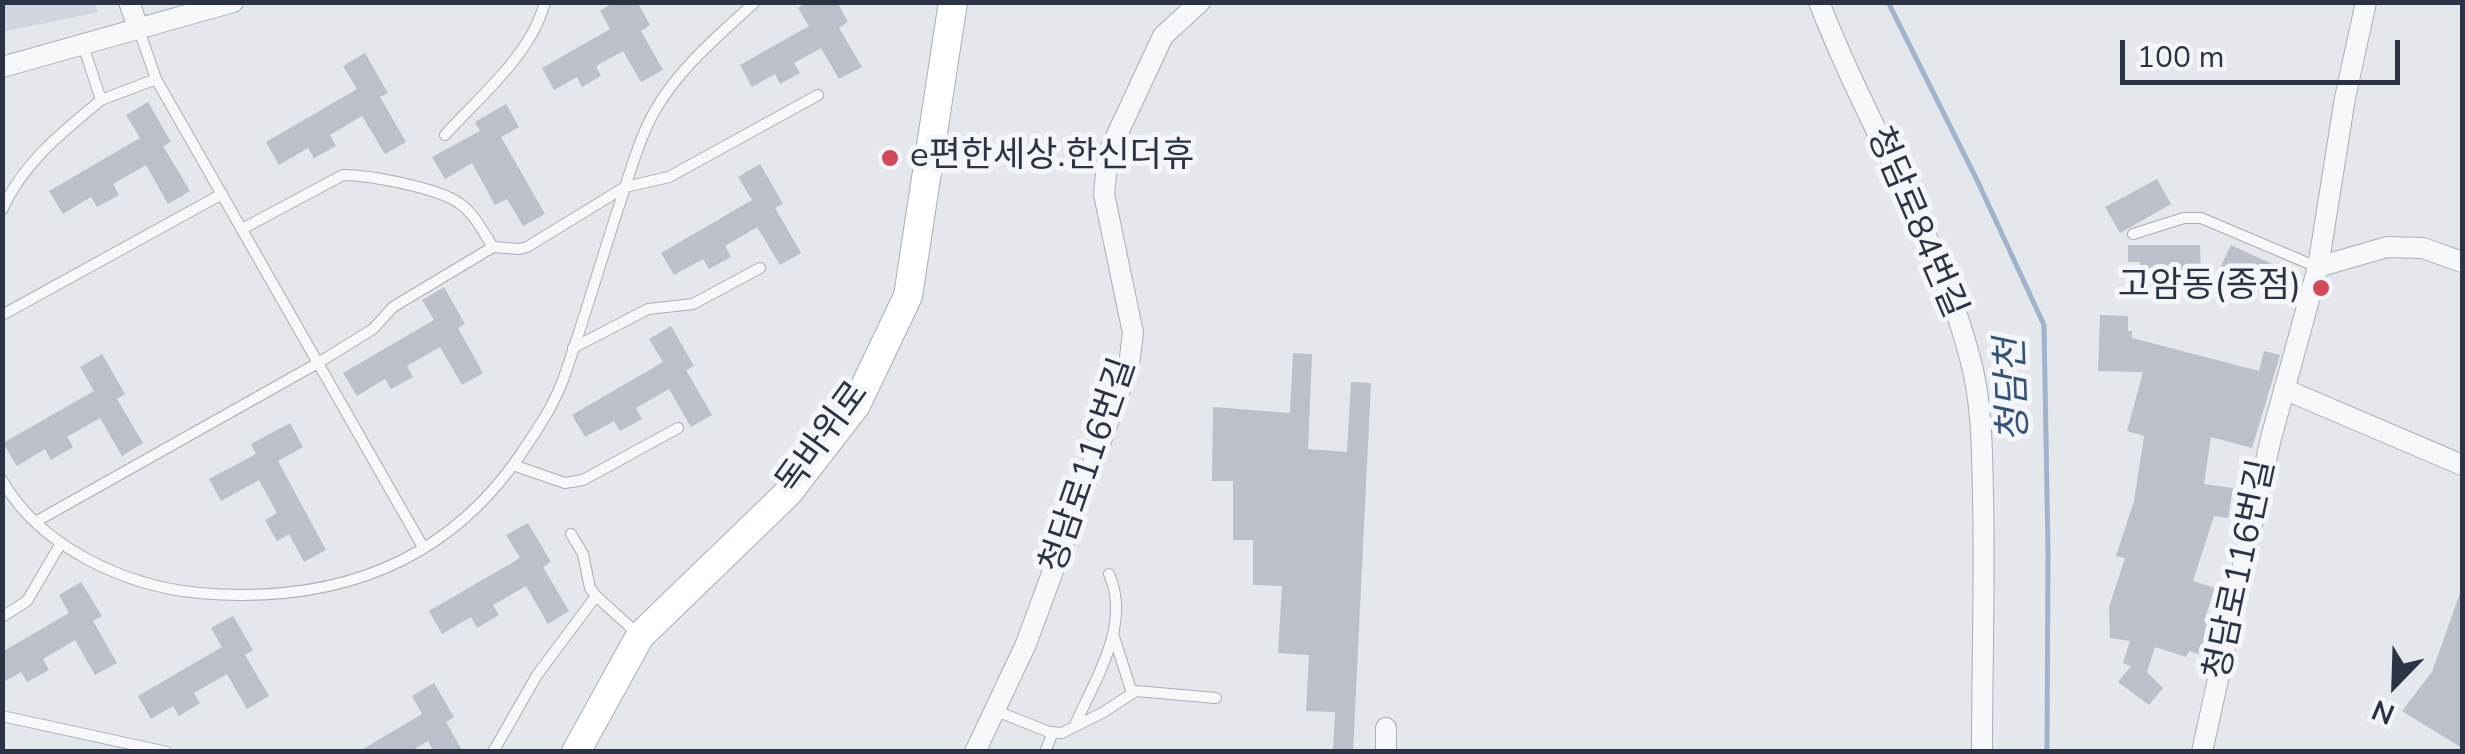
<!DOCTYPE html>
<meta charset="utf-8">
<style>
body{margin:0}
#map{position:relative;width:2465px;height:754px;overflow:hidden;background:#e4e7ec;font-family:"Nunito Sans",sans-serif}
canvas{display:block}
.frame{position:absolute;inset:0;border:5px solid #2b3445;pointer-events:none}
.north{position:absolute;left:2345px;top:634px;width:100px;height:100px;-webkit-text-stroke:8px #f4f6f9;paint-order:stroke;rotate:203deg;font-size:28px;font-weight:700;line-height:40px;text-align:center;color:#2b3445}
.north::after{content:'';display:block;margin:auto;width:35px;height:45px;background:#2b3445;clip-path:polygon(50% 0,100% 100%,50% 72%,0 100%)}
.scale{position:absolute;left:2120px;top:40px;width:280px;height:45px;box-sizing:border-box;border:5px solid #2b3445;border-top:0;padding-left:12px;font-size:30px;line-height:35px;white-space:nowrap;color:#2b3445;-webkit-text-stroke:8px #f4f6f9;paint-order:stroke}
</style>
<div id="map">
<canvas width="2465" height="754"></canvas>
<div class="frame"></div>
<div class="north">N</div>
<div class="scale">100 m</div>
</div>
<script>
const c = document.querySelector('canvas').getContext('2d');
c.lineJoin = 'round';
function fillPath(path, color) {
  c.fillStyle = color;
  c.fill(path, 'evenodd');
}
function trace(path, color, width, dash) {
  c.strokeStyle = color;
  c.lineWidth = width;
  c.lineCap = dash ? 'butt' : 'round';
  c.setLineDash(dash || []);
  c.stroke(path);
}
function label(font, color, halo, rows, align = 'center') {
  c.font = font + ' "Nunito Sans","Noto Sans KR",sans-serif';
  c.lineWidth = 10;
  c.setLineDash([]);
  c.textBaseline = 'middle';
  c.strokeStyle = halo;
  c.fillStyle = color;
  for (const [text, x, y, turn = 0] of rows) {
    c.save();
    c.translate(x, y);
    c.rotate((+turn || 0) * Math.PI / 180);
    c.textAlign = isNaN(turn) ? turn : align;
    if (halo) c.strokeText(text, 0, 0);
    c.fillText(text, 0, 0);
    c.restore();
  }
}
const built = new Path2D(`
 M2,3H95L98,12L3,32Z`);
const stream = new Path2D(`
 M1888,2L1977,180L2044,325L2048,551L2047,752`);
const building = new Path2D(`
 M614,2H637L650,25L641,31L663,70L641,82L623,51L596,66L601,76L582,87L577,77L554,90L542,68L610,29L600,11Z
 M807,2H837L848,22L839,28L862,67L839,79L821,48L794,63L800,73L780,84L775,74L752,87L740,65L809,26L798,8Z
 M365,53L388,93L380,97L406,142L385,154L362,116L330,135L336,146L314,158L308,148L279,165L266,142L357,89L343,66Z
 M148,102L171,142L163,146L190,191L168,204L146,165L113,184L119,195L97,207L91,197L63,214L49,191L140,138L126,115Z
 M506,104L519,127L501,137L545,214L523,226L507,199L495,205L472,163L445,179L432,157L480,131L475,122Z
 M760,164L783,204L775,208L801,253L780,265L757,227L725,246L731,257L709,269L703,259L674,275L661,253L752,200L738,177Z
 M2157,179L2171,204L2120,233L2105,207Z
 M2128,245H2200L2201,273L2140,274V262H2128Z
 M2231,245L2283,269L2272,294L2219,270Z
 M444,287L465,324L458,328L483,373L462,385L440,347L407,366L413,377L391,389L385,379L357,396L343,373L434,320L422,300Z
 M2100,315L2128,316V331H2132V338L2259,371L2264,351L2280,355L2252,448L2211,437L2204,484L2233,488L2228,518L2214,516L2193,581L2215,588L2204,621L2213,624L2206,647L2201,645L2199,654L2189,651L2186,657L2155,647L2147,672L2163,688L2149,705L2118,682L2131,666L2123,663L2130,641L2110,638L2109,607L2125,558L2116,556L2134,501L2144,436L2127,431L2143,372L2098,371Z
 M671,326L694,366L686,370L712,415L691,427L669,389L636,408L642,419L620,431L614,421L585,437L572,415L663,362L649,339Z
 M1293,353L1312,354L1308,449L1347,452L1351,382L1371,383L1353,751L1333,750L1335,712L1306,711L1309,655L1278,653L1282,586L1253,585V540H1233V481H1212L1213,407L1290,413Z
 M102,354L125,394L117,399L143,443L122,456L100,418L67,437L73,447L51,460L45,449L17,466L3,443L94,391L80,367Z
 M290,423L303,447L278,461L326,550L304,562L289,534L277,541L265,520L277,513L259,480L221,501L209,479L256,454L251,444Z
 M528,523L551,562L543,567L569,611L548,624L526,586L493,605L499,615L477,628L471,617L442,634L429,611L520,558L506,535Z
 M81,582L102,616L93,621L117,663L95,675L75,640L43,659L49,670L27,682L21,672L2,683V652L69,613L59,595Z
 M2460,593H2462V748L2402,711L2432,672Z
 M233,616L253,650L245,655L269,696L247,709L227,674L194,693L200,703L179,716L173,706L151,719L138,696L222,647L211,628Z
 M434,683L454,717L446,722L463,752H434L428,741L410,752H358L422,714L412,696Z`);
const lane = new Path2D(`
 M139,30L156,79
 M101,100L156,79L423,547
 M445,135C481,95 531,55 545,2
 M2,210C23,163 62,132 101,100L83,45
 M242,229L343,175C369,175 438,188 459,203C474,213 483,232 493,247
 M2133,234L2184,218H2201L2317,267
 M2,315L222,194
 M573,348L648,309L693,304L760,268
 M513,465L565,483L583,480L678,428
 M2,480C40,547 125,586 199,593C329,604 441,568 518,458C535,433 552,409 563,380C583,323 600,264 619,206C629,176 638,142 653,114C678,69 717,37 755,2
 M37,521L318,363L373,329L393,307L493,247L519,249L527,247L625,187L669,177L818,95
 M571,534L583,554L590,588L596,596L639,635
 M2,617L27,601L61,543
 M1114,637L1132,693
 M994,710L1049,732L1062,733L1102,713L1136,691L1216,698
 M2,716L167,752
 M1074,727C1094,681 1132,625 1109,574
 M493,752L537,675L596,596
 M1045,752L1053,732`);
const street = new Path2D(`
 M129,2L139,30
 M1819,2C1865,122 1937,233 1970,358C1982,402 1982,448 1983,494C1985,580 1982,666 1982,752
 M2,67L233,2
 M2318,267L2387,247L2423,248L2462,262
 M2284,389L2462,465
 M1386,728V752
 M975,752L1026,644L1129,365L1133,333L1104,194L1108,154L1163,36L1200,2
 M2202,752L2271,438L2318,267L2345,98L2366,2`);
const secondary = new Path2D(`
 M576,752L640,636L788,493L856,405L908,296L953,2`);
const markers = [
 [890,158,10,"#d1495b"],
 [2321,288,10,"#d1495b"]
];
const poiNames = [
 ["e편한세상.한신더휴",910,158],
 ["고암동(종점)",2301,288,"right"]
];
const streetNames = [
 ["청담로84번길",1915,223,67],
 ["독바위로",824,439,-54],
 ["청담로116번길",1090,466,-71],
 ["청담로116번길",2242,570,-78]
];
const waterNames = [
 ["청담천",2015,390,-92]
];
fillPath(built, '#d2d6de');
trace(stream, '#9fb4cc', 5);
fillPath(building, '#bbc0ca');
trace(lane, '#a9aeb7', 12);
trace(street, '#a9aeb7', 22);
trace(secondary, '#a9aeb7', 30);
trace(lane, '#f7f8fa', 10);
trace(street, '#f7f8fa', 20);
trace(secondary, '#fff', 28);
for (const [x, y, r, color] of markers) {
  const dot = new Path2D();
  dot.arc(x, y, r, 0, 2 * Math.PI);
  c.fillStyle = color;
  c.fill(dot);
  trace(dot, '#f4f6f9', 4);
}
label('35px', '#2b3445', '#f4f6f9', poiNames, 'left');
label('35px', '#2b3445', '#f4f6f9', streetNames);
label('italic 38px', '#34527a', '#f4f6f9', waterNames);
</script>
